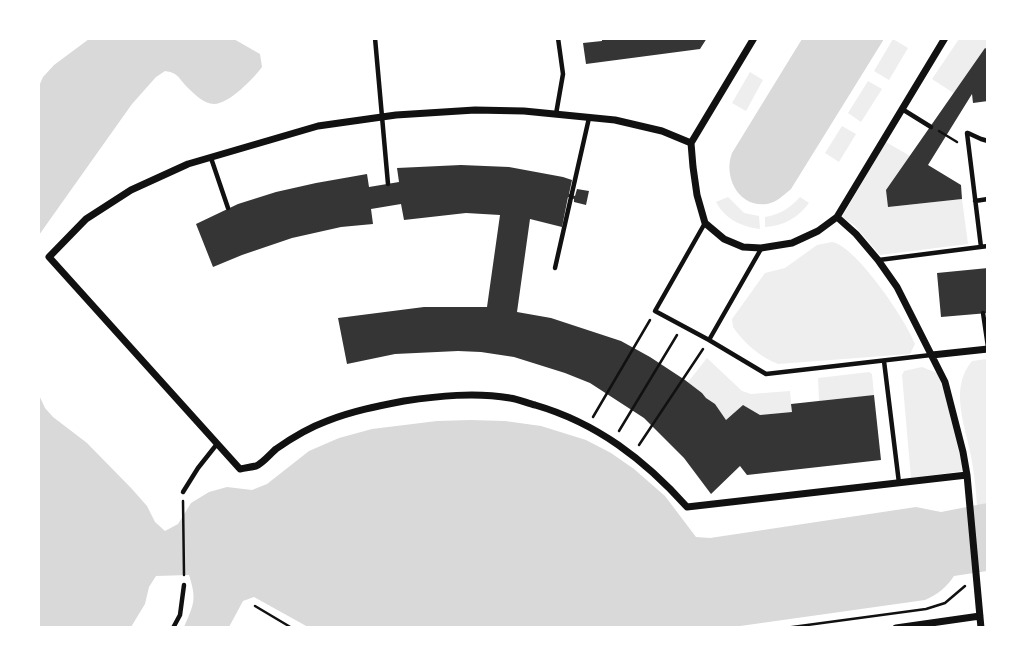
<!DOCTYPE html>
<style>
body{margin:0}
#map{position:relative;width:1026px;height:666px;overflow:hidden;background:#fff;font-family:"Open Sans",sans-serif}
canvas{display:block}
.frame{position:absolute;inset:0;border:40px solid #fff;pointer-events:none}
</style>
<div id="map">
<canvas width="1026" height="666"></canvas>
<div class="frame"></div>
</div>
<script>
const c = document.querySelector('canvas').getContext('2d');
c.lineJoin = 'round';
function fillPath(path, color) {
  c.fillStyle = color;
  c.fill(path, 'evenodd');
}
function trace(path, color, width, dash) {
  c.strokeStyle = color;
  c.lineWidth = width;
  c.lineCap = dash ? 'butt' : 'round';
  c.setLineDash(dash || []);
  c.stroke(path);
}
const green = new Path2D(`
 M893,39L908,48L889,80L874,71Z
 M959,39H987V50L955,94L932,79Z
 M750,72L763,80L746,111L732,103Z
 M868,81L882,89L861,122L848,113Z
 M842,126L856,134L839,162L825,153Z
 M886,142L910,156L888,207L962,199L968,244L880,255L855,226L842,217Z
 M728,197L744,213L759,216L760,229C742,227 725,219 716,202Z
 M800,197L809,203C798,218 783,226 765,227V217C779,215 790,208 800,197Z
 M832,242C856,246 906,320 915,344L910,354L778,364C760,357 744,343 733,327L732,319L765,273L785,268L817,245Z
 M707,358L742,391L751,394L790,391L792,412L760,415L743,405L726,420L702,393L688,382Z
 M987,359V503L977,506C976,489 974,472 971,456C965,425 949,388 972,361Z
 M922,367L937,373C950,403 958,438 963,471L911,478L902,375L904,371Z
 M869,372L872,374L874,395L819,401L818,378Z`);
const water = new Path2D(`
 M232,38L260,54L262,67C254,78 229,104 214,104C204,104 193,93 186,86C178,77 178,73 165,71L156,77L132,104L39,235V86L43,77L54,65L89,39Z
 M802,39H884L791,189C784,195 777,202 767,204C738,208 723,176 732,153Z
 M38,393L45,408L53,417L87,443L132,489L147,506L155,522L165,531L178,524L191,503L209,492L227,487L252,490L267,484L309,451L339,438L372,429L437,421L470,420L505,421L541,426L586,440L611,453L634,469L665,496L696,537L710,538L916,507L941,512L987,503V571L954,576C946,588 938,594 925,600L726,628L308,627L254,597L243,601L229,627H184C194,604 197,600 189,575L156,576L149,587L145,604L131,627H39Z`);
const building = new Path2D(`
 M602,38H707L700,49L586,64L583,43L602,41Z
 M985,48L988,50V101L973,103L972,94L928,165L961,185L962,199L888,207L886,190Z
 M461,165L509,167L563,177L572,180L569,194L575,196L577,189L589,191L586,205L574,202V199L568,197L562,227L530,219L517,312L551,318L621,341L650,357L685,380L702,393L706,398L715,404L726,420L743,405L760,415L792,412L791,404L874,395L881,460L747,475L740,466L711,494L684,458L644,418L590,383L565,373L514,357L481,352L458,351L395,354L347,364L338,318L424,307H487L500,215L466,213L404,220L401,204L371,209L373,224L341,227L292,238L242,255L213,267L196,224L238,204L276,192L316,183L367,174L369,187L399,182L397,168Z
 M988,268V313L941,317L937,273Z`);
const path = new Path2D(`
 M939,131L957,142
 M593,417L650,320
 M619,431L677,335
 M639,445L703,349
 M183,501L184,575
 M255,606L292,628
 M785,628L926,609L945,603L965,586`);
const service = new Path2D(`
 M375,38L388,184
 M902,109L931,127
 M556,114L563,74L558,38
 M967,133L981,247
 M968,133L981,139L988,141
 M211,158L228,208
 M975,201L988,199
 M705,223L655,311L709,340
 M761,249L709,340L766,374L931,355
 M879,260L988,246
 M555,268L589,118
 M983,313L988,347
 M884,361L899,483
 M183,492L198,468L217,444
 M173,628L180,615L184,585`);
const minor = new Path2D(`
 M754,38L691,143L693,167L697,195L705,223L724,239L743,247L761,248L792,243L818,231L837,217L945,38
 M691,143L662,131L615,120L524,111L475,110L396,115L318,126L188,164L131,190L86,219L49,257L240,469C245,468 251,467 256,466C263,463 270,454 276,449C293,437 308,428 327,421C352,411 378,406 404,401C438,396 475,392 510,398C518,399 527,403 535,405C597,423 645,460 687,507L967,475
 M837,217L856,234L878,260L897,287L945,382L963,452L967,475L981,628
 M932,355L988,349
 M896,628L980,616`);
fillPath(green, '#eee');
fillPath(water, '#d9d9d9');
fillPath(building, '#353535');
trace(path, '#111', 2.5);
trace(service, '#111', 4.5);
trace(minor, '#111', 7);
</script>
